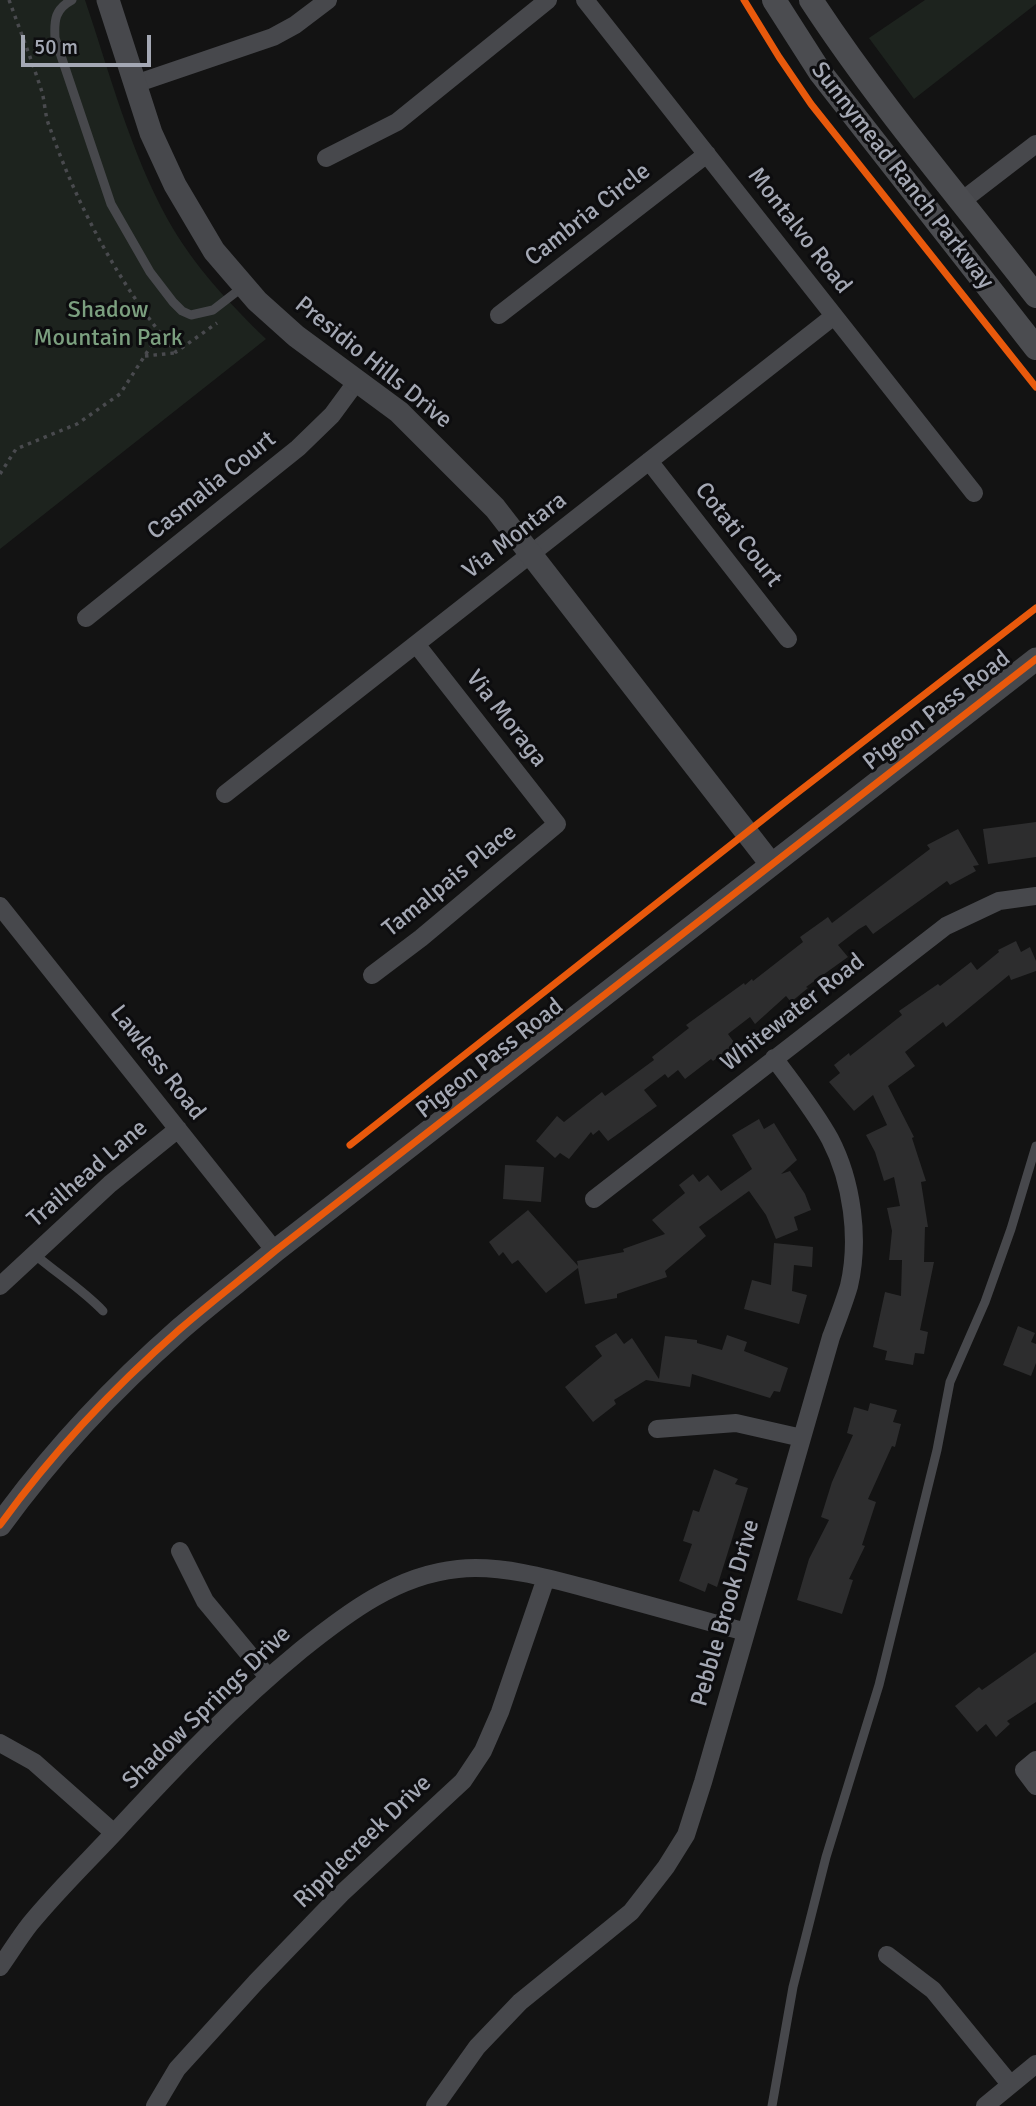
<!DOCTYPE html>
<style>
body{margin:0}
#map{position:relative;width:1036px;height:2106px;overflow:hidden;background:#131313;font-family:Signika,sans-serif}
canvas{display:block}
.scale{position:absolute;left:21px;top:35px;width:130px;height:32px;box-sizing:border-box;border:4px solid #a4a8b4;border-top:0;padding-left:9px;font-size:21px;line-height:24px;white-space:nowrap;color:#a4a8b4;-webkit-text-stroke:5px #0d0d0f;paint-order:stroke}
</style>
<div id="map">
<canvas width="1036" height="2106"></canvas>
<div class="scale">50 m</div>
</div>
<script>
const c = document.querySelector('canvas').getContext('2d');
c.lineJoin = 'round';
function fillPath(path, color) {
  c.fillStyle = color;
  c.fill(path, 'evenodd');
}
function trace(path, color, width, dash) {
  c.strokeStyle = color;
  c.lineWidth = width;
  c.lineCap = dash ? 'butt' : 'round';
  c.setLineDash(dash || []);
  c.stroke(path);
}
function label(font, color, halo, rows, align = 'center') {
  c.font = font + ' Signika,sans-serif';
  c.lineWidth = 6;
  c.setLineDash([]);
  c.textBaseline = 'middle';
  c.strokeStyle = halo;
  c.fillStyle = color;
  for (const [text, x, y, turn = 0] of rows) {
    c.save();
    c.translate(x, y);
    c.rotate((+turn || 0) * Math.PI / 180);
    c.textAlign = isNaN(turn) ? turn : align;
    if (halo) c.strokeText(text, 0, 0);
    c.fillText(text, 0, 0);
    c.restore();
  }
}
const green = new Path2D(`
 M0,0H85C110,74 130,151 168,220C193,265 229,303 266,339L0,549Z
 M925,0H1036V4L914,99L869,38Z`);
const building = new Path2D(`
 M1036,822V857L988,864L983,829Z
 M958,829L979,865L973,866L976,871L950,885L947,881L873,934L866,925L859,929L838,945L848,957L806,987L808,988L791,1002L786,996L755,1024L750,1017L728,1034L736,1045L713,1061L711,1059L685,1079L678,1070L668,1078L665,1074L644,1090L657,1106L608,1141L599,1130L593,1135L591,1132L569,1159L560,1153L555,1158L536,1141L557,1116L564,1122L602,1092L605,1096L654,1060L652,1057L689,1028L686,1025L744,983L745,985L752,979L753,981L803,942L800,937L828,917L832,923L930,849L927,845Z
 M1016,941L1021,952L1030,947L1036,961V971L1011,980L1009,975L946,1027L943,1022L905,1052L915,1066L888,1086L914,1137L912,1138L926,1181L921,1182L928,1227H925L924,1262H934L920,1330L928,1332L924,1354L915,1353L913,1365L885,1360L887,1351L873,1347L885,1292L901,1296L902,1260H889L892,1231L887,1208L900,1206L894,1177L884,1181L875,1152L866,1135L887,1125L873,1095L854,1111L829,1082L840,1073L834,1065L849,1053L850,1056L902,1015L899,1011L938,984L940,986L971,962L977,970L999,952L998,950Z
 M759,1119L764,1129L774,1123L797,1160L781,1174L790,1171L805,1194L811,1210L794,1217L798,1230L776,1239L766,1215L749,1191L699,1227L706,1236L665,1271L667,1277L617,1294V1298L585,1304L578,1268L546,1293L518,1260L512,1264L503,1252L499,1256L489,1242L528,1210L578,1266L577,1261L624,1252L623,1249L665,1234L652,1220L685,1193L679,1185L693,1174L699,1182L708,1175L721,1191L752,1169L732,1135Z
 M505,1165L544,1167L541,1202L503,1199Z
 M774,1243L813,1247L812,1267L794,1265L792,1291L807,1295L799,1324L744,1309L752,1280L771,1285Z
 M1018,1326L1035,1333L1031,1342L1036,1344V1363L1031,1376L1003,1365Z
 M616,1333L624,1344L632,1338L659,1379L665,1336L697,1340V1343L722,1350L727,1335L747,1342L744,1351L788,1368L780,1392L774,1391L770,1398L692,1374L690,1387L646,1380L614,1400L616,1404L593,1422L565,1387L602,1356L595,1346Z
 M870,1403L897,1410L893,1422L901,1424L895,1447L892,1446L868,1499L876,1502L862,1545L865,1546L849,1579L853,1580L842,1614L797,1600L809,1559L829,1520L821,1517L832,1482L853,1435L847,1433L854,1407L868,1411Z
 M714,1469L738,1479L735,1484L748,1488L717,1587L708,1583L705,1592L679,1581L692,1544L683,1541L693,1510L699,1512Z
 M1036,1652V1702L1007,1721L1010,1724L996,1737L986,1724L977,1732L955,1706L979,1687L982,1690Z`);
const path = new Path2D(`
 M9,0C20,30 32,61 42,92C45,103 45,117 50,128C77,206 122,290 176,352L217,323
 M145,356L174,353
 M0,474L16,449L77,424L120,394L151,346L161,336`);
const service = new Path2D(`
 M72,0C55,9 54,20 55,38L111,204L150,272L173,302L182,311L191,315L213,310L244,286
 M33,1253C56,1273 82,1289 103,1311
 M772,2106L793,1987L826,1857L879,1685L937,1450L950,1382L985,1302L1011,1229L1036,1146`);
const minor = new Path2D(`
 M585,0L974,493
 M135,84L273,37L295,25L328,0
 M326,158L397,122L548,0
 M963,200L1036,144
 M499,315L707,154
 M649,461L788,639
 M86,618L298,448L332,415L357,381
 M225,794L834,316
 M0,906L275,1251
 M372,975L421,938L557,824L416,644
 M594,1199L946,926L999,901L1036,896
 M0,1286L110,1184L178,1129
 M657,1429L736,1423L802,1438
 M180,1551L205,1601L268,1677
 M0,1743L34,1762L114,1833
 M1036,1760L1024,1770L1036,1786
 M887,1955L933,1990L1010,2084
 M0,1967C10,1953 19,1938 30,1924C57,1891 87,1862 116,1831C175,1767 234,1705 301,1650C347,1613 397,1575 458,1569C505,1564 559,1581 604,1593C651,1606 699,1619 746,1632
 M155,2106L177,2069L256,1982L341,1894L463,1781L483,1751L500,1712L546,1578
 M435,2106L477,2047L520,2002L631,1912L666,1867L686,1835L703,1782L831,1337C837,1321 844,1303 849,1286C860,1239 852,1181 830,1139C814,1110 793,1084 774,1058
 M985,2106L1036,2064`);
const tertiary = new Path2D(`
 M108,0L151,133L175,185L214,251L257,301L296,336L399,412L495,508L771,864
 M0,1525C52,1453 113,1388 180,1329C211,1302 244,1277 275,1251L1036,659`);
const secondary = new Path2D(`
 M774,0L820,72L1036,348
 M811,0C879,104 960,198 1036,296`);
const cycleway = new Path2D(`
 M744,0L779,57L811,104L1036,387
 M350,1145L784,803L1036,608
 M0,1525C52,1453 113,1388 180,1329C211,1302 244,1277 275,1251L1036,659`);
const streetNames = [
 ["Sunnymead Ranch Parkway",902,176,52],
 ["Cambria Circle",588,215,-38],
 ["Montalvo Road",799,231,52],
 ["Presidio Hills Drive",373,363,39],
 ["Casmalia Court",212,486,-39],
 ["Cotati Court",738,535,52],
 ["Via Montara",515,536,-38],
 ["Pigeon Pass Road",937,711,-38],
 ["Via Moraga",506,719,52],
 ["Tamalpais Place",450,881,-39],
 ["Whitewater Road",793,1013,-38],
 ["Pigeon Pass Road",490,1059,-38],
 ["Lawless Road",157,1063,52],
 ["Trailhead Lane",88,1174,-41],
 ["Pebble Brook Drive",726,1613,-74],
 ["Shadow Springs Drive",207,1708,-44],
 ["Ripplecreek Drive",363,1842,-44]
];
const parkNames = [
 ["Shadow",108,311],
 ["Mountain Park",108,339]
];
fillPath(green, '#1d231e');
fillPath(building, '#2d2d2e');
trace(path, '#494a4e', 3.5, [3.5, 5]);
trace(service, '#47484c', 9);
trace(minor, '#47484c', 18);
trace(tertiary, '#47484c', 23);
trace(secondary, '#4b4c50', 24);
trace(cycleway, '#e8590c', 7);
label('24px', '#a4a8b4', '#0d0d0f', streetNames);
label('24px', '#7b9f7f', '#0d0d0f', parkNames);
</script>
